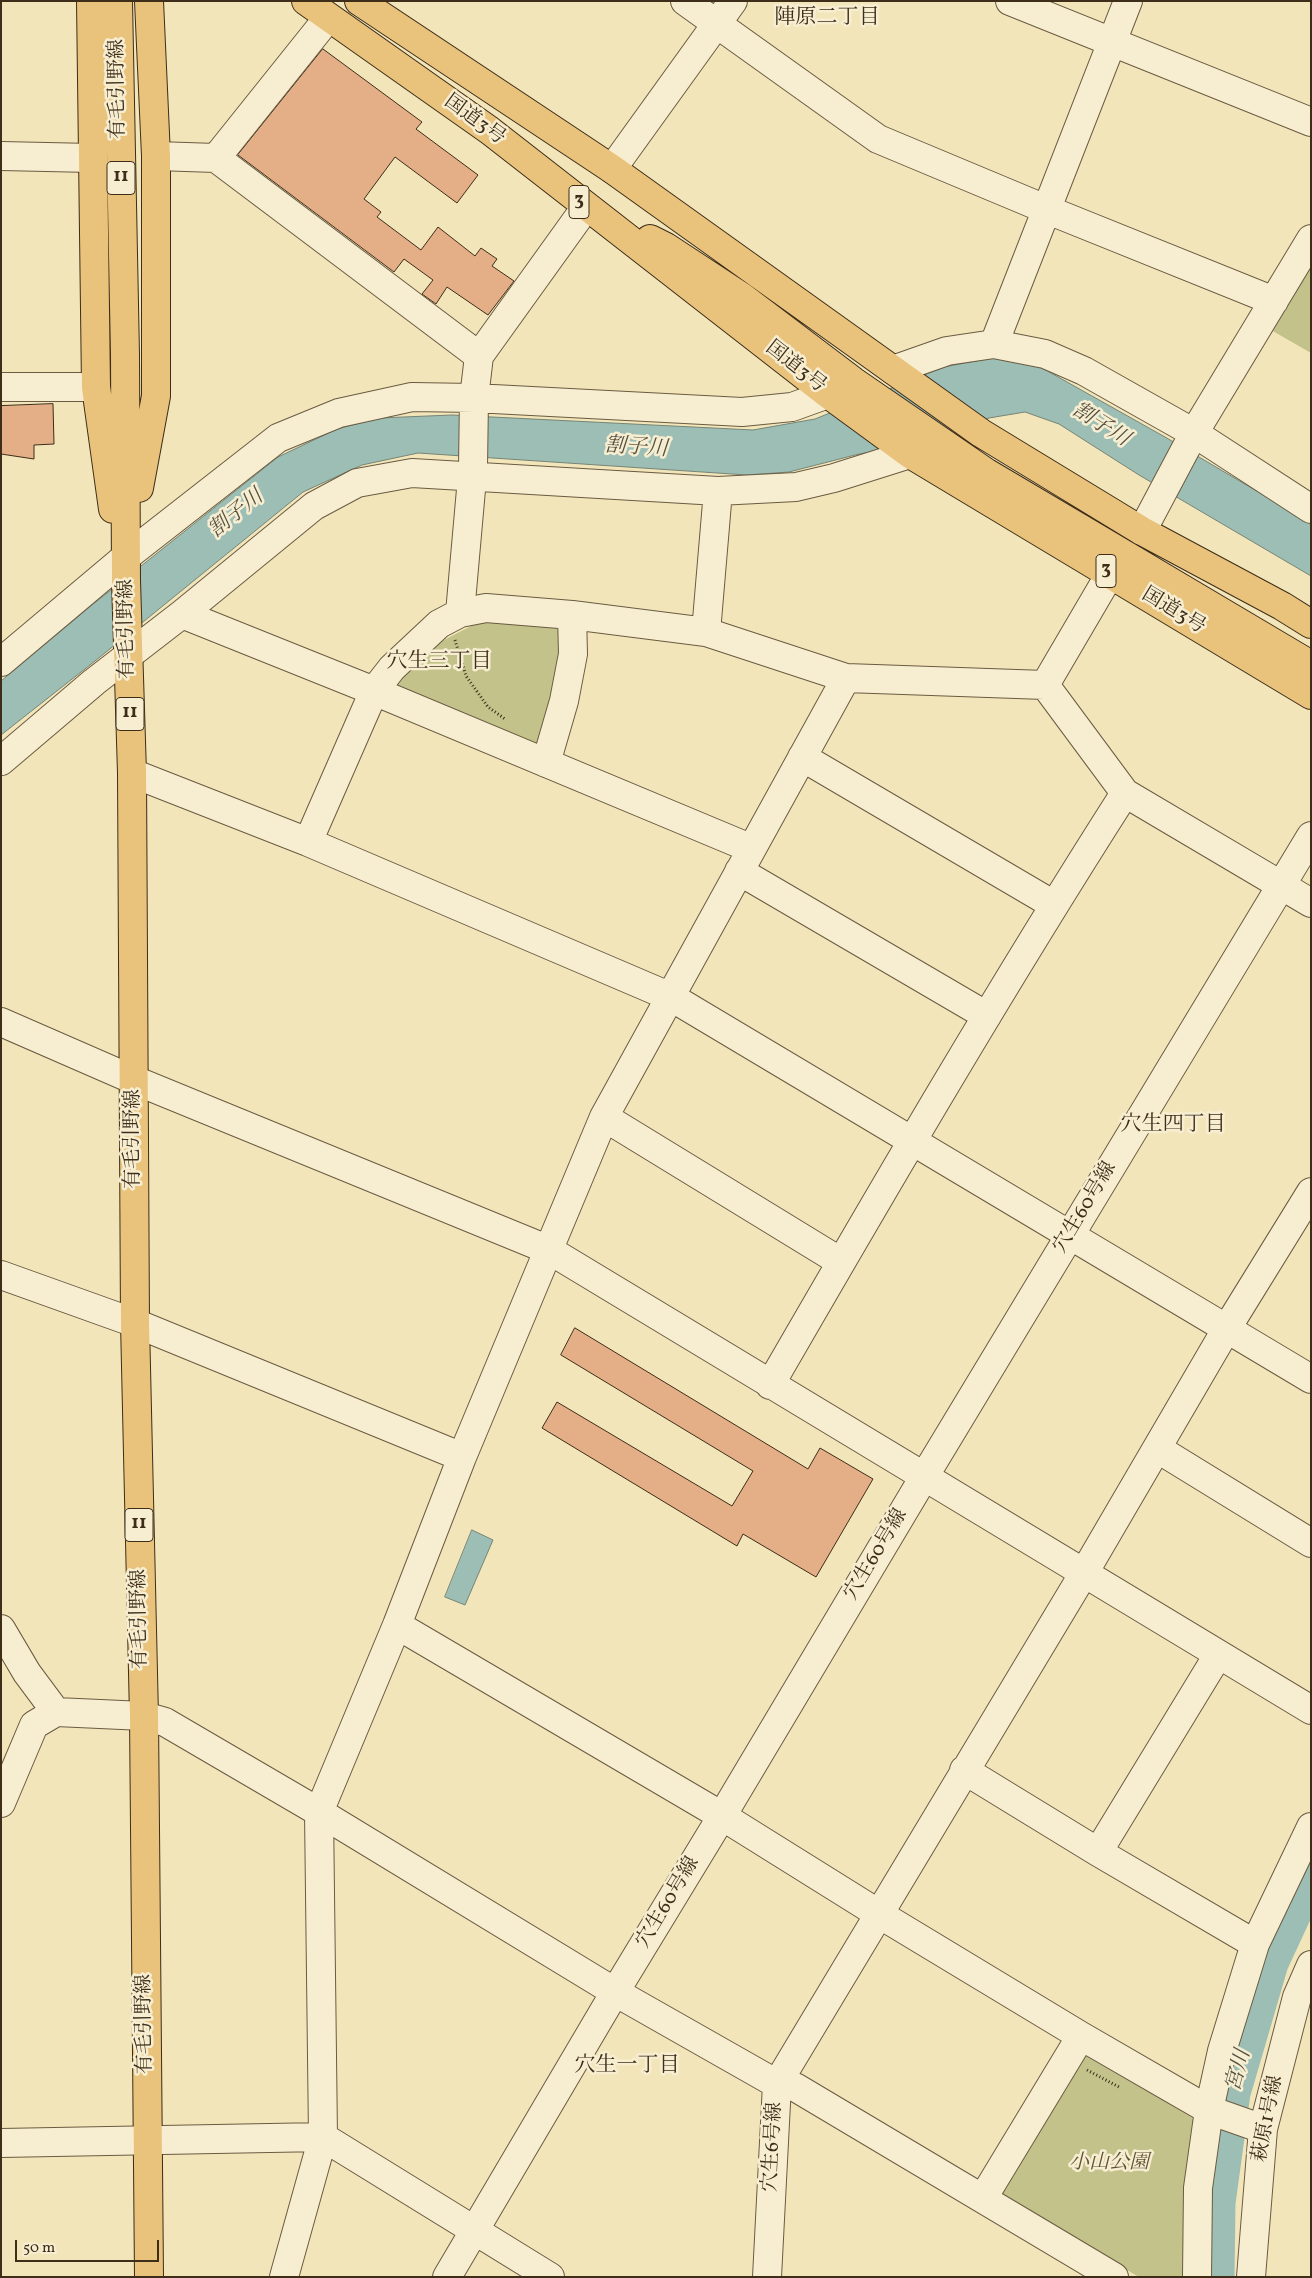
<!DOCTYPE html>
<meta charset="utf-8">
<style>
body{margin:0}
#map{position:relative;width:1312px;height:2278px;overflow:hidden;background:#f2e5b9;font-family:Vollkorn,serif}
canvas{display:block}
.frame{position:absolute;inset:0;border:2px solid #3d2d19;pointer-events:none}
.scale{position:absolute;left:15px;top:2240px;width:144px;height:22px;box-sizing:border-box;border:2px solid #3d2d19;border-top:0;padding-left:6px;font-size:15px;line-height:18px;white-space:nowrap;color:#3d2d19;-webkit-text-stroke:4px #f7eed2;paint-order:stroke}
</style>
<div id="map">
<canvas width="1312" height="2278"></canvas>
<div class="frame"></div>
<div class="scale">50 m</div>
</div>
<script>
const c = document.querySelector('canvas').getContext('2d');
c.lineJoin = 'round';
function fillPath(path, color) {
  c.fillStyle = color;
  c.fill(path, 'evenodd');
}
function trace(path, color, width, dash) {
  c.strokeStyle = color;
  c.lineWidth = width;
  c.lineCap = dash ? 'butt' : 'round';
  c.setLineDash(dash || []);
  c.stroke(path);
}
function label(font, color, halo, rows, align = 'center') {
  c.font = font + ' Vollkorn,"Noto Serif JP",serif';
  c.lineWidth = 5;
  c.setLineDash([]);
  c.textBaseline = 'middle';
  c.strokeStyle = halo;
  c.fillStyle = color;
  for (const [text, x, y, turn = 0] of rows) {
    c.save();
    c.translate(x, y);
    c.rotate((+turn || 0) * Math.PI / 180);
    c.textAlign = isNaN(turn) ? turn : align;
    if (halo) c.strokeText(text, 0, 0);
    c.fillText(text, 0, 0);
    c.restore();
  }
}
const green = new Path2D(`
 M1311,264V353L1271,330Z
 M479,622L555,627L562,635L563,676L544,744L533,747L398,691L395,682L440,642Z
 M1087,2053L1192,2118L1197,2124L1186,2277H1139L1000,2196L1076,2056Z`);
const water = new Path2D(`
 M993,358L1035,364L1165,437L1311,523V576L1139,475L1059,424L1025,412L989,418L902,447L859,454L789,472L747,475L418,453L362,465L303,492L95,661L1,735V681L92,605L278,457L337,429L379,418L452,415L753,430L815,419L944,367Z
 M472,1530L493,1540L465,1605L445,1597Z`);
const river = new Path2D(`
 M1217,2277L1218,2203L1233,2093L1271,1963L1311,1877`);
const building = new Path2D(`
 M323,49L422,122L416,129L478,175L457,203L395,157L364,199L381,212L377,217L421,250L438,227L475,256L481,248L497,259L492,266L514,281L488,315L447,287L436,304L422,294L433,280L404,259L394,272L238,155Z
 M53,404L54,444L34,445V459L1,454V406Z
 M575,1328L808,1469L820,1448L873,1479L816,1577L743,1534L737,1546L542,1428L557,1402L732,1506L753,1471L561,1355Z`);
const path = new Path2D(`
 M455,640L466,676L488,707L505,719
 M1087,2070L1119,2087`);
const minor = new Path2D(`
 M685,1L878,139L1048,210L1274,301
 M1010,1L1311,122
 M1,156L92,158
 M156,156L216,158L479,356
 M216,158L328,18
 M612,169L733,1
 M994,344L1128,1
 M893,370L947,351L994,344L1045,354L1084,371L1194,433L1311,509
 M1,387H96
 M1142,531L1194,433L1311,239
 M460,613L473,467L474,398L479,356L586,207
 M182,614L374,691L750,848
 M706,632L718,491
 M1,662L127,556L278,438L339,413L412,397L474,398L742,412L792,407L828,394
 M1045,685L1110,574
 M802,757L1054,905
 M1,761L94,682L182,614L314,506L357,483L412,473L718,491L796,487L834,478L910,454
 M546,763L564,701L573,654L572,615
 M132,773L308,842L671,997L1311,1379
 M308,842L374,691L392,668L439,624L460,613L486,608L572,615L706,632L846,678L1045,685L1125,793L1311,903
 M739,871L987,1016
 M1,1022L134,1080L549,1250L1311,1710
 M604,1117L841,1262
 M1,1275L135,1323L462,1457
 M770,1385C885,1186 1001,987 1125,793
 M1158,1449L1311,1543
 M397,1625L722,1816L879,1914L1081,2036L1209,2110L1263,2129
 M1,1629L27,1673L56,1712
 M964,1770L1098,1852L1255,1944
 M1,1803L34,1725L56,1712L144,1716L165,1722L319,1812L615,1992L777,2084L767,2277
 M1098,1852L1218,1655
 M1,2143L323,2137L550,2277
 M983,2198L1081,2036
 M284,2277L323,2137L319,1812L397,1625L462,1457L604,1117L846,678
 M447,2277L615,1992L722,1816L924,1477L1311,836
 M1114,2277L795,2087L777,2084L1084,1573L1227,1328L1311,1192
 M1197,2277L1198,2188L1209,2110L1222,2051L1255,1944L1311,1827
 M1251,2277L1263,2129L1297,1997L1311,1965`);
const major = new Path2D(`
 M91,1L96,387L113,509
 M118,1L125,355L126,581L132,773L135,1323L144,1716L149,2277
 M139,488L156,396V156L149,1`);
const highway = new Path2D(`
 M306,1L489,130L828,394L910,454L1311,695
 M359,1L612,169L981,433L1142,531L1282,606L1311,624
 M650,239L666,247L742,297L853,381L987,473L1311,665`);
const shields = [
 [121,178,28],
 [579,202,20],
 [1106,571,20],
 [130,714,28],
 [139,1525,28]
];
const shieldNames = [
 ["11",121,178],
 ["3",579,202],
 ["3",1106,571],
 ["11",130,714],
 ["11",139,1525]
];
const streetNames = [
 ["有毛引野線",119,89,-91],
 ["国道3号",474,121,36],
 ["国道3号",795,368,38],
 ["国道3号",1173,612,31],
 ["有毛引野線",128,629,-91],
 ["有毛引野線",134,1139,-90],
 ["穴生60号線",1086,1208,-59],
 ["穴生60号線",877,1555,-59],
 ["有毛引野線",141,1619,-91],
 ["穴生60号線",669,1903,-59],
 ["有毛引野線",146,2024,-91],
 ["萩原1号線",1269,2119,-79],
 ["穴生6号線",774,2147,-87]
];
const parkNames = [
 ["小山公園",1109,2164]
];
const neighbourhoodNames = [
 ["陣原二丁目",827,19],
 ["穴生三丁目",439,663],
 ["穴生四丁目",1173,1126],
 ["穴生一丁目",627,2067]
];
const waterNames = [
 ["割子川",1100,426,32],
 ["割子川",636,449,4],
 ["割子川",237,515,-39],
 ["宮川",1240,2071,-75]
];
fillPath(green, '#c2c28a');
fillPath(water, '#9cbeb4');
trace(water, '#768476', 1);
trace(river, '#9cbeb4', 35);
fillPath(building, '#e4ae87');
trace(building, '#3d2d19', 1);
trace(minor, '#6a5b41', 30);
trace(major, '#3d2d19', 30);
trace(highway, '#3d2d19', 30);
trace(path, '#3d2d19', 3, [1, 2.5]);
trace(minor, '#f7eed2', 28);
trace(major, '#e9c27c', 28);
trace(highway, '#e9c27c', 28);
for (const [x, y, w] of shields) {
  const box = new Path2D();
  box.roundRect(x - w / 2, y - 16.5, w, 33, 4);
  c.fillStyle = '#f7eed2';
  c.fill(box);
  trace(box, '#3d2d19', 1);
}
label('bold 19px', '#3d2d19', null, shieldNames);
label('20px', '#3d2d19', '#f7eed2', streetNames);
label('italic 20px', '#5e5235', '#f7eed2', parkNames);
label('21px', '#3d2d19', '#f7eed2', neighbourhoodNames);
label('italic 21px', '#555140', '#f7eed2', waterNames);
</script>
